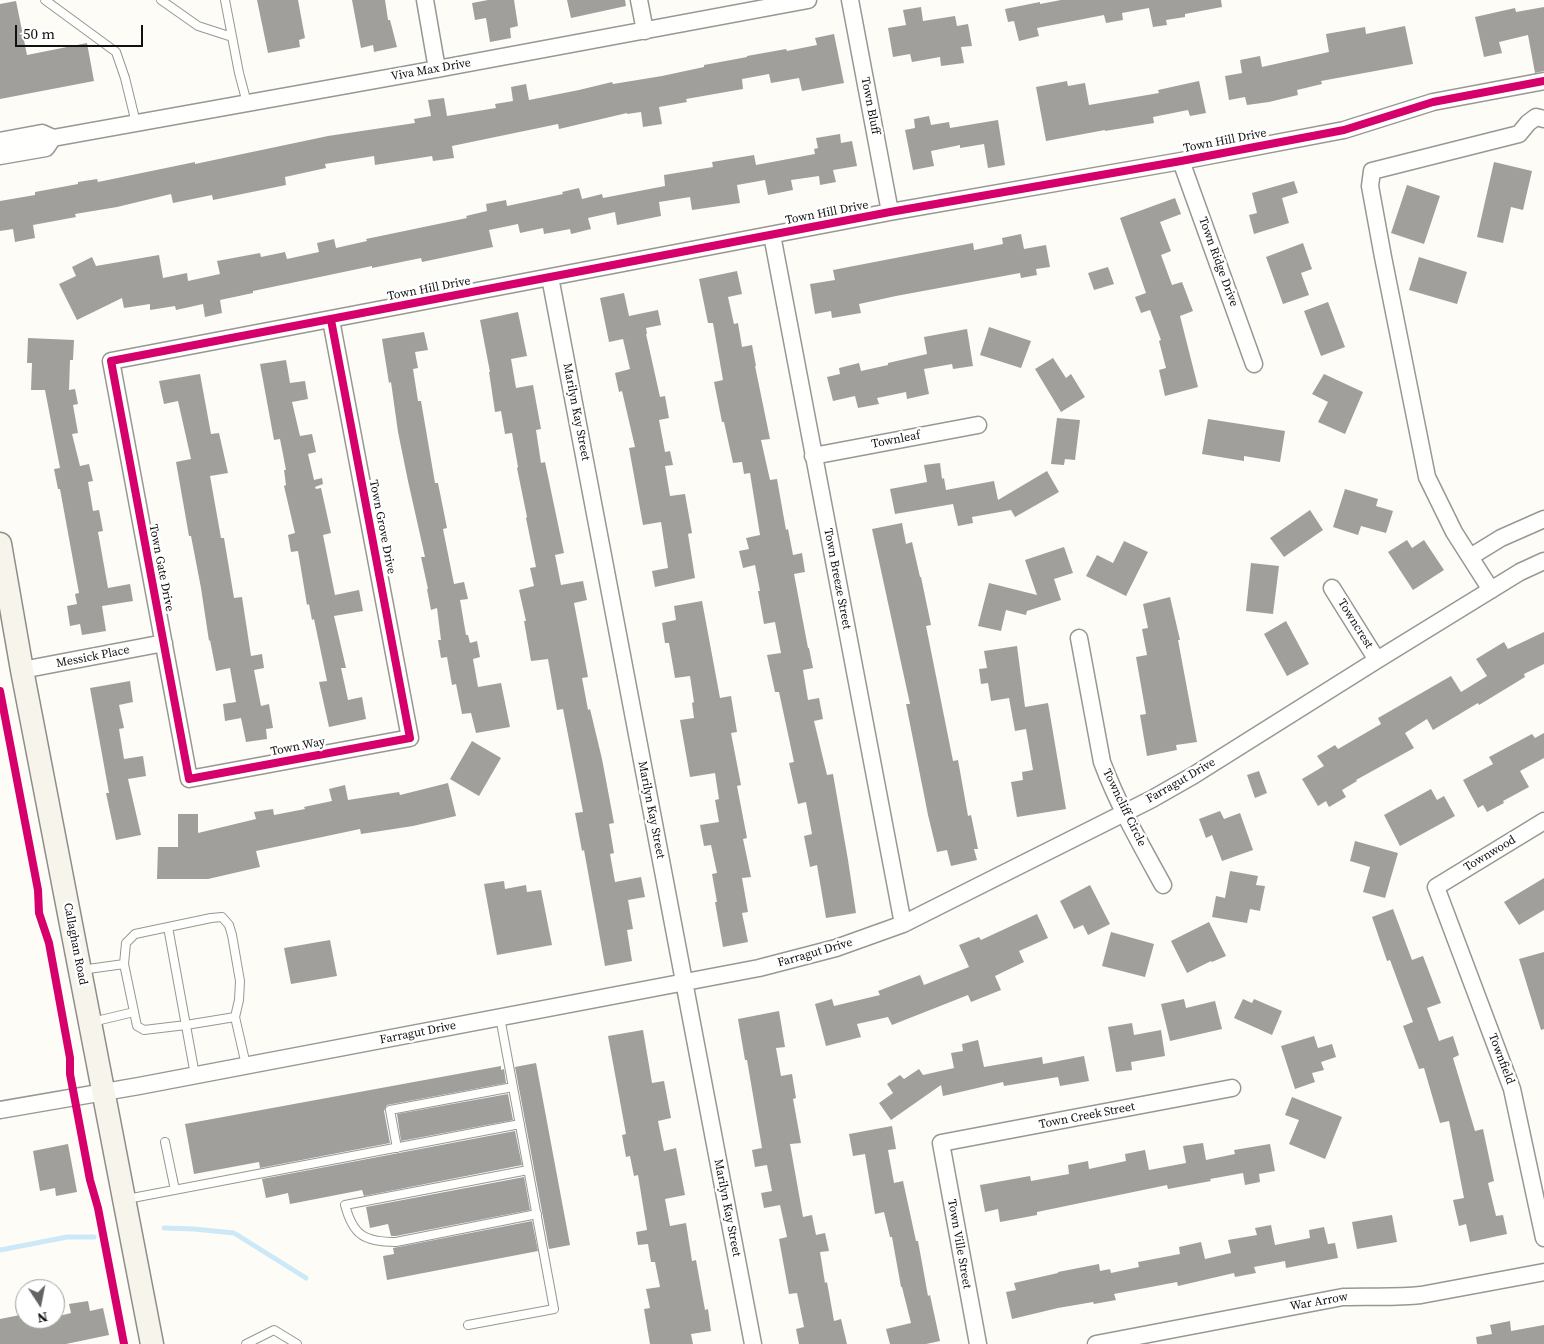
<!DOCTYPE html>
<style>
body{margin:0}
#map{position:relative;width:1544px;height:1344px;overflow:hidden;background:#fdfcf7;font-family:"Source Serif 4",serif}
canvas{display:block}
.north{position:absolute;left:15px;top:1279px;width:50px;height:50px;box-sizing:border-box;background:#fff;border:1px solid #a0a0a0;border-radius:50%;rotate:169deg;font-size:14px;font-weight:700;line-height:20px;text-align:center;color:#111}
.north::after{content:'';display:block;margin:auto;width:18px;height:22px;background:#646362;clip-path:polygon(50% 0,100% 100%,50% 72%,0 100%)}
.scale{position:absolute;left:15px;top:25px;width:128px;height:22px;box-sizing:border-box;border:2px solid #111;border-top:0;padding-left:6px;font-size:15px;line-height:18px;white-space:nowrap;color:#111;-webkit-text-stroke:4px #fff;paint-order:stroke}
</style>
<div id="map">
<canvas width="1544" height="1344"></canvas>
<div class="north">N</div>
<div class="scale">50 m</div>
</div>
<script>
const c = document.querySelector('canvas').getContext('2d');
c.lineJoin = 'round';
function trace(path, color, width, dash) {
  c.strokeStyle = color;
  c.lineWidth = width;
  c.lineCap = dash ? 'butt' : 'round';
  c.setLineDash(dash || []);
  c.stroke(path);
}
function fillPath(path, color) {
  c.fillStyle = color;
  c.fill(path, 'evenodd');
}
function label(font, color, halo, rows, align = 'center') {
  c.font = font + ' "Source Serif 4",serif';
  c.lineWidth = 5;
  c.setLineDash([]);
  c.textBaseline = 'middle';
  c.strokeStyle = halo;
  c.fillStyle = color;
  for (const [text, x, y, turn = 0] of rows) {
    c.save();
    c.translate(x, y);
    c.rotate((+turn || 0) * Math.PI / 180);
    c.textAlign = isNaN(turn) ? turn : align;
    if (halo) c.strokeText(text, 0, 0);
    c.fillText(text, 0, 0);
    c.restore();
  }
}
const stream = new Path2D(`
 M164,1228L194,1229L234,1233L306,1278
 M0,1250L67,1237H94`);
const building = new Path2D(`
 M257,0H298L305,38L299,40L300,47L268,53Z
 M352,0H385L388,20H390L397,47L374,52L373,45L361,48Z
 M488,0H514L518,26L510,28L511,38L490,42L486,18L475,20L472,3Z
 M567,0H625L626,6L571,18Z
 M1061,0H1221L1222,7L1185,14V17L1166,20L1167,25L1153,27L1149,8L1122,13L1123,20L1106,23L1104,15L1037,28L1039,36L1019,41L1014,21L1008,22L1005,9L1040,2V4Z
 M16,1L27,55L87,43L94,81L0,99V4Z
 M921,7L923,21L955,16L957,26L968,24L972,46L961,47L964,63L941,66L940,57L912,62L910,54L893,57L888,28L906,25L903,10Z
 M1544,7V71L1535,73L1528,35L1499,42L1502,53L1484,57L1475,17L1515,8L1516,12Z
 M1405,26L1413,64L1321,81L1322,84L1297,90L1298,95L1269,102L1247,105L1245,97L1229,100L1225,76L1242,73L1240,60L1260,56L1262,67L1329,52L1326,34L1365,27L1366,34Z
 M834,34L844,83L802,91L799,78L771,83L769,74L742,79L743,89L686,99L687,102L659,107L662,124L643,127L641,112L627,114V113L559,129L558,124L452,146L454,158L433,161L432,156L375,165L374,156L325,164L326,168L285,177L286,185L213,200L212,195L173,203L171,194L117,207L75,214L76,217L33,225L35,238L15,242L13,229L0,231V201L35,195V192L78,184V182L97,179L98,182L195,162V164L328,136L415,123L414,119L431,116L428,100L444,98L447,116L496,108L495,104L513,101L511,87L526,84L529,100L579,90L612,82L613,84L662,76L704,67V65L747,57V56L786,49L787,51L817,45L815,38Z
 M1067,81L1068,86L1085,83L1089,105L1159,93L1158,90L1199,81L1206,113L1190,116L1188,110L1153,117L1154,123L1105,131V130L1046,141L1036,87Z
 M929,116L931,125L949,122L950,128L998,120L1005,165L988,168L984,144L960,148V145L931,151L934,166L913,170L905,130L915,128L914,119Z
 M840,134L841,143L852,141L857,166L833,170L836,182L820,185L819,176L791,180L793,190L768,195L765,180L737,185L740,203L692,210L690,197L659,202L661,216L617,225L615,212L588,218L591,229L571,234L570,229L544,234L543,228L520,233L518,224L489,230L493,247L422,262L421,258L372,268V266L253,291V293L220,300L222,313L205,317L203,304L176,310L175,306L150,310V304L124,308L122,298L77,320L59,284L76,276L72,267L92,257L96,266L159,255L163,278L187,273L188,281L220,274L217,261L260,253L261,257L285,252L287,259L319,252L317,243L334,239L336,248L367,241L366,239L467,218L466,216L487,211L486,204L506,200L507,206L563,194L562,192L579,188L582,199L602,194L603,198L665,186L664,175L713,167L712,162L754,155L756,165L815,154L814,149L818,148L816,138Z
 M1494,162L1532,171L1523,210L1511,207L1503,243L1477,237Z
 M1294,181L1298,193L1282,198L1289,223L1254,234L1249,215L1257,213L1252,193Z
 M1407,185L1440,196L1424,244L1391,233Z
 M1175,198L1181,214L1160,222L1171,251L1161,255L1172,285L1182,282L1193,311L1180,316L1198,387L1165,396L1159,370L1166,368L1159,341L1161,340L1150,310L1141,313L1135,297L1146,293L1120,218Z
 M1021,234L1024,249L1046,245L1050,267L1036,269L1037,275L1021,278L1020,273L896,296L859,304L861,313L832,318L831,311L815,314L810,284L835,280L833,270L973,243L974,250L1003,244L1002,238Z
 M1303,243L1312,269L1301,273L1309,295L1283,304L1266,257Z
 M1419,257L1467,272L1457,304L1409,290Z
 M1108,267L1114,284L1094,290L1088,273Z
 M737,271L742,294L728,297L734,324L738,323L742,347L752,345L756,366H755L770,439L761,440L770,480L777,479L786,530L788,529L793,555L802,553L805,572L794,574L808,648H809L813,668L803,670L808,700L819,698L823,719L814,721L827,775L833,774L848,860L856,913L826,918L817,865L810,867L804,836L812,834L806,802L798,804L789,763L794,762L779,692H775L767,655L781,653L775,622L764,624L758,591H760L755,565L743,568L739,551L749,549L746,538L760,535L750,473L744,474L742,462L733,463L724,422H722L714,382L723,380L713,323H708L699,279Z
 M624,293L629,316L658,310L661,325L646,328L647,334H646L660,397L665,396L669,418L659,420L665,452L670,451L673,465L665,466L670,496L685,494L692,533L688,534L695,578L655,587L652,571L668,568L661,522L643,525L629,448L635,447L622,391L619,392L615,373L630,369L623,339L609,342L600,298Z
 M1328,302L1345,347L1321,356L1304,311Z
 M518,312L527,356L511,359L516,388L533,385L541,429L536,430L541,463L545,462L564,553L555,555L561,585L583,581L587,600L574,603L588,677L582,678L588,710L590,709L602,759L614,823L609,824L614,853L610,854L615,882L641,877L645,897L628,900L633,929L627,930L632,961L605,966L584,850L582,851L575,813L583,812L563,709L557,710L548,659L531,661L524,621H526L519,590L534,586L530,568L536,567L526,518L527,517L517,468L518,467L512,433L505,434L501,411L495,412L489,372H490L480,320Z
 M989,327L1031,341L1021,368L980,355Z
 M967,329L973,366L953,369L952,364L924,369L929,394L907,399L906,392L877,398L879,404L858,408L855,396L833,401L827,377L840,374L839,368L859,363L861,371L888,365V363L927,354L924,337Z
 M424,332L428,350L415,352L418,368L413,369L418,401H421L435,483H438L447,528L443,529L454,584L464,582L468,599L460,600L466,635H468L470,643L477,641L480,657L473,659L478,687L501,683L510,727L476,733L471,713L462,714L456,684L452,685L447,657L441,658L438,640H441L437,608L431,610L427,589H428L421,557H425L408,481L398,432L391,382L389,383L382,339Z
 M28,338L74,340L73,360H70L69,390L75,389L78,404L73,405L78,433L72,434L80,466L89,464L93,481L88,482L93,511L99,510L103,531L98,532L108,588L130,584L133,601L102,606L106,631L82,635L80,624L70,626L67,606L77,604L75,594L79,593L60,489H58L54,469L60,468L45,390H31L32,363H27Z
 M1053,358L1066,378L1071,374L1085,397L1061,412L1035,369Z
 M286,360L290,383L305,381L308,399L292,402L300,436L312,434L316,452L308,454L314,480L322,478L323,484L315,487L316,489L321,488L331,533L323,535L335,595L359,590L363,611L334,616L346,668H341L348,700L362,697L366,719L329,727L319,682L327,681L314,619L312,620L309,604L307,605L298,551L291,552L288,535L295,533L284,486L286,485L284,470H286L280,439L274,440L260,364Z
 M200,374L211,434L219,433L228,473L210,476L221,538H224L234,598L242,597L251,656L262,654L264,668L254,670L261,706L269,704L273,728L266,729L267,739L246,742L241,718L225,721L223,704L236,702L230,668L216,671L210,640L209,641L201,588L191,536H189L176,462L191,459L178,401L164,404L159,381Z
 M1324,374L1363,392L1345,434L1318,422L1328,402L1312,394Z
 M1057,418L1080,420L1075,460L1065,459L1064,465L1051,464Z
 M1208,419L1285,431L1280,462L1244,456V461L1202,454Z
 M940,463L942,479L944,478L946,490L994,481L998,500L1047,471L1059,492L1015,517L1011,510L972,517L973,523L958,526L953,504L895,514L890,489L927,482L924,465Z
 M1345,489L1378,499L1376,506L1393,511L1386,533L1361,526L1358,535L1333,527Z
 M1310,510L1323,530L1284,557L1270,538Z
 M902,523L906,544L912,542L920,577H921L931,625L926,626L953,761L958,760L968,816L971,815L978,849H974L977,860L951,866L947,850L937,852L928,815L906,704H910L872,529Z
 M1407,540L1412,548L1424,540L1444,570L1413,590L1388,552Z
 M1124,541L1148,552L1126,596L1086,576L1097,555L1113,563Z
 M1064,547L1073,573L1054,579L1061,600L1027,611L1026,615L1006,610L1001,631L978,626L989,583L1037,595L1025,560Z
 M1251,563L1279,566L1273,614L1246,611Z
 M1170,597L1180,640H1178L1197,742L1176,745L1177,750L1147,756L1140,715L1146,714L1136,657L1147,655L1142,629L1148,628L1143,604Z
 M702,601L720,698L731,696L737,732L731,733L741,785L737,786L747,838L743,839L751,877L742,878L748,912L742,913L748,942L723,947L715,902H717L712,874L717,873L711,845L704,846L700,825L719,822L715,800L719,799L715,773L690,777L680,720L694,718L692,703L694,702L690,676L675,678L669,643H665L662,623L676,620L674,606Z
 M1286,621L1309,664L1287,676L1264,634Z
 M1544,632V664L1524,674L1525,677L1479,705L1478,703L1433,730L1427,719L1405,733L1414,748L1356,780L1357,781L1342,790L1346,797L1329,807L1326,801L1318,806L1302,779L1324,766L1317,756L1335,745L1338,749L1381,724L1378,718L1451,676L1461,692L1487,676L1476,659L1504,642L1508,649Z
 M1017,646L1025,707L1048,703L1066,809L1017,817L1011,782L1023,780L1022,772L1033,770L1026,729L1015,731L1009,698L991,701L988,683L981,684L979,669L987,668L984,651Z
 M130,681L133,702L119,705L124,728L119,729L124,759L143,756L146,776L128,779L141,835L116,840L106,793H109L90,688Z
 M1544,733V758L1520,771L1529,787L1503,801L1504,803L1487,812L1483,805L1478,808L1463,780L1493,764L1489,757L1532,734L1535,738Z
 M472,741L501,758L479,796L450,779Z
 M1259,771L1267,793L1255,798L1247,775Z
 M448,783L456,816L413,826L361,834L360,829L256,851L260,867L208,879H157L158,847H178V814H198V833L256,819L254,812L273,809L274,815L305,809L304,807L332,801L329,789L345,785L348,800L399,792L400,795Z
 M1431,789L1437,800L1444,796L1455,816L1400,846L1384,815Z
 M1220,811L1224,819L1240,813L1253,850L1222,861L1212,835L1206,838L1199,819Z
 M1355,841L1398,853L1385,898L1363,892L1370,867L1350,861Z
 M1230,871L1258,876L1256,885L1265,886L1260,911L1250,909L1247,923L1212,917L1216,896L1225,898Z
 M1544,878V910L1519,925L1504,902Z
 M504,881L505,889L526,885L527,892L541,890L552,945L497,955L484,884Z
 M1090,885L1110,924L1088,935L1083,925L1074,929L1060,901Z
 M1393,909L1412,960L1423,956L1441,1003L1427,1008L1439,1041L1453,1036L1459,1055L1453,1058L1475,1131L1483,1129L1494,1181L1488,1183L1496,1216L1503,1215L1507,1234L1470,1242L1466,1224L1459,1226L1453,1200L1464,1198L1449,1121L1440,1123L1424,1068L1419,1069L1403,1026L1413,1022L1390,960L1387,961L1372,917Z
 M1037,914L1048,938L1019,951L1024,962L995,976L1001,990L971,1002L968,995L892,1025L888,1017L857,1024L861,1037L826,1046L815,1004L832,999L834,1006L880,995L878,991L920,975L924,985L969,967L959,945L979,937L981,940Z
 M1209,922L1226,956L1212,962L1211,961L1187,973L1171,941Z
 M1111,932L1154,944L1145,977L1102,966Z
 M330,940L337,976L291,984L284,948Z
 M1544,952V1029L1541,1030L1519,959Z
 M1184,999L1186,1008L1215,1001L1222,1029L1170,1041L1161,1004Z
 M1243,999L1252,1003L1254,999L1282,1011L1272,1035L1234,1018Z
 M779,1011L785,1047L776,1048L781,1076L792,1074L796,1098L793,1099L801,1143L790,1144L803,1217L812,1215L816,1235L825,1233L829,1251L820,1252L825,1283L827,1282L834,1321L841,1319L847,1344H799L796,1329L804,1327L797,1293L789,1294L779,1239L787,1237L780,1205L764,1208L761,1193L772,1191L767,1165L755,1167L752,1150L762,1148L747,1060H745L738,1019Z
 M1132,1023L1134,1035L1161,1030L1165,1056L1131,1062L1132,1070L1116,1072L1108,1027Z
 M643,1030L652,1083L664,1081L671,1118L658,1121L664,1151L676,1148L685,1195L665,1199L670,1226L686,1223L692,1261L696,1260L705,1310L708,1309L711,1331L691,1334L693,1344H650L644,1309L650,1308L646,1289L660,1287L655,1262H651L648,1244L638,1245L636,1232L647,1230L638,1175L634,1176L630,1156L626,1157L622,1135L626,1134L608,1036Z
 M1314,1036L1318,1048L1332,1044L1336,1057L1321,1062L1324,1070L1312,1073L1315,1082L1295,1089L1281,1046Z
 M978,1040L984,1067L1042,1057L1043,1064L1084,1056L1089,1081L1060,1086L1058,1077L1004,1086L1003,1082L943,1096L941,1085L891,1120L879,1103L893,1093L887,1084L900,1075L904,1079L919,1069L923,1075L954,1068L951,1053L963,1051L962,1044Z
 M536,1063L570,1245L549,1249L515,1067Z
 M501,1066V1070L504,1069L506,1083L387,1105L384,1111L390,1143L260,1168L259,1162L194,1174L185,1124Z
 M508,1094L513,1120L401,1141L397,1114Z
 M1292,1097L1342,1117L1325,1159L1289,1144L1299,1120L1285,1115Z
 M892,1126L896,1149L888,1150L894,1183L903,1181L916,1241H918L928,1296L930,1295L940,1341L926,1344H890L886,1329L911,1323L902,1287H901L892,1237H890L884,1212L875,1214L865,1154L853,1156L849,1134Z
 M515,1131L522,1165L364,1196L362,1190L290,1204L288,1193L266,1198L262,1179Z
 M1203,1143L1206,1160L1235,1154L1234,1150L1270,1144L1275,1171L1259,1174L1260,1182L1245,1185L1243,1173L1210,1179L1211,1181L1168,1189L1167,1185L1037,1212V1215L1000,1222L998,1209L985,1212L980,1185L1030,1176L1031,1181L1069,1174L1068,1165L1088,1161L1089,1169L1126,1161L1125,1154L1145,1150L1149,1170L1186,1163L1183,1146Z
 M68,1144L77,1192L56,1196L55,1188L40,1191L33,1151Z
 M524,1177L530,1210L396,1236H391L388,1224L370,1228L366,1207Z
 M1392,1215L1397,1242L1357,1249L1352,1222Z
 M532,1221L538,1251L387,1280L383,1256L394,1254L393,1248Z
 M1271,1225L1275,1245L1310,1238L1309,1230L1324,1227L1328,1244L1335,1243L1338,1258L1286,1268L1285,1261L1254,1267L1256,1273L1235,1277L1234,1273L1178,1286L1177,1282L1114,1294L1116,1300L1094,1304L1093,1302L1058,1308L1012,1319L1006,1292L1016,1290L1014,1283L1058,1273V1272L1099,1264L1100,1271L1110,1269L1111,1273L1139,1267L1138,1262L1180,1254L1179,1247L1201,1242L1205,1259L1231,1253L1228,1240L1257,1235L1255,1228Z
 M88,1301L90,1311L103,1308L109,1335L66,1344H0V1319L25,1314V1319H55V1317L71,1313L69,1304Z
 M1510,1321L1511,1331L1544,1325V1344H1477L1476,1337L1492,1334L1490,1325Z`);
const lane = new Path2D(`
 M45,0L116,52L125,78L136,123
 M161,0L198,26L232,37
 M225,0L239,73L247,103
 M168,927L195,1075
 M81,970L124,964
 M235,1017L186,1025L144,1030L137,1026L124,964L126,943L135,934L211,918L222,917L229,925L232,935L240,981L239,1000L235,1017L246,1065
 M92,1022L134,1012
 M165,1142L175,1190
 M397,1148L390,1110L513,1087
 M528,1170L345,1205C353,1235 364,1242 396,1242L537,1214
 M127,1199L520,1124
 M468,1325L554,1309L500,1017
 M246,1344L274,1330L297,1344`);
const street = new Path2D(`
 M425,0L437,69
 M639,0L645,31
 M850,0L890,212
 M0,141L42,133L53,138L437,69L808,0
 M0,156L46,148L53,138
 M1181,161L1254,364
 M772,235L903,924
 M550,277L753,1344
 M331,320L410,738L189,779L111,361L890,212L1181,161L1344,130L1433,102L1544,81
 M813,456L978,425
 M1470,557L1501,538L1544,519
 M1332,588L1377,660
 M1491,590L1454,532L1427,477L1383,257L1370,186L1372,171L1519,134L1528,123L1536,117L1544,119
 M1079,638L1102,762C1118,805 1141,845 1163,885
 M22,670L164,643
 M1544,821L1436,887L1512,1089L1544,1238
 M0,1110L139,1086L759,968L836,948L903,924L1152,799L1194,775L1377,660L1520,572L1544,561
 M978,1344L941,1143L1232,1088
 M1096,1344L1343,1297C1369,1296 1396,1298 1421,1295L1544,1272`);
const secondary = new Path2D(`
 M0,544L22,670L152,1344`);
const cycleway = new Path2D(`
 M331,320L410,738L189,779L111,361L890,212L1181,161L1344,130L1433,102L1544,81
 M0,691L38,890L39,913L49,943L70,1058V1074L90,1180L98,1208L124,1344`);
const streetNames = [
 ["Viva Max Drive",431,70,-10],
 ["Town Bluff",870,106,79],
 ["Town Hill Drive",1225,141,-11],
 ["Town Hill Drive",827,213,-11],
 ["Town Ridge Drive",1218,262,70],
 ["Town Hill Drive",429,289,-11],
 ["Marilyn Kay Street",576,412,79],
 ["Townleaf",896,440,-11],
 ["Town Grove Drive",382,527,79],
 ["Town Gate Drive",161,568,79],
 ["Town Breeze Street",837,579,79],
 ["Towncrest",1355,624,58],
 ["Messick Place",93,657,-11],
 ["Town Way",298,747,-11],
 ["Farragut Drive",1181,781,-30],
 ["Towncliff Circle",1124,808,64],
 ["Marilyn Kay Street",651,810,79],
 ["Townwood",1490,854,-31],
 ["Callaghan Road",75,944,79],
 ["Farragut Drive",815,953,-16],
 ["Farragut Drive",418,1033,-11],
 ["Townfield",1501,1059,69],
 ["Town Creek Street",1087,1116,-11],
 ["Marilyn Kay Street",727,1208,79],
 ["Town Ville Street",959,1244,80],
 ["War Arrow",1319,1302,-10]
];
trace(stream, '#cde8f7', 5);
fillPath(building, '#a19f9c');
trace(lane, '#979795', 10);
trace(street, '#979795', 19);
trace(secondary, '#8e8d8b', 25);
trace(lane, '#fffffe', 8);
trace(street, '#fffffe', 16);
trace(secondary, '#f6f4eb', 22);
trace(cycleway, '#d6006c', 8);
label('12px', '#111', '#fff', streetNames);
</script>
